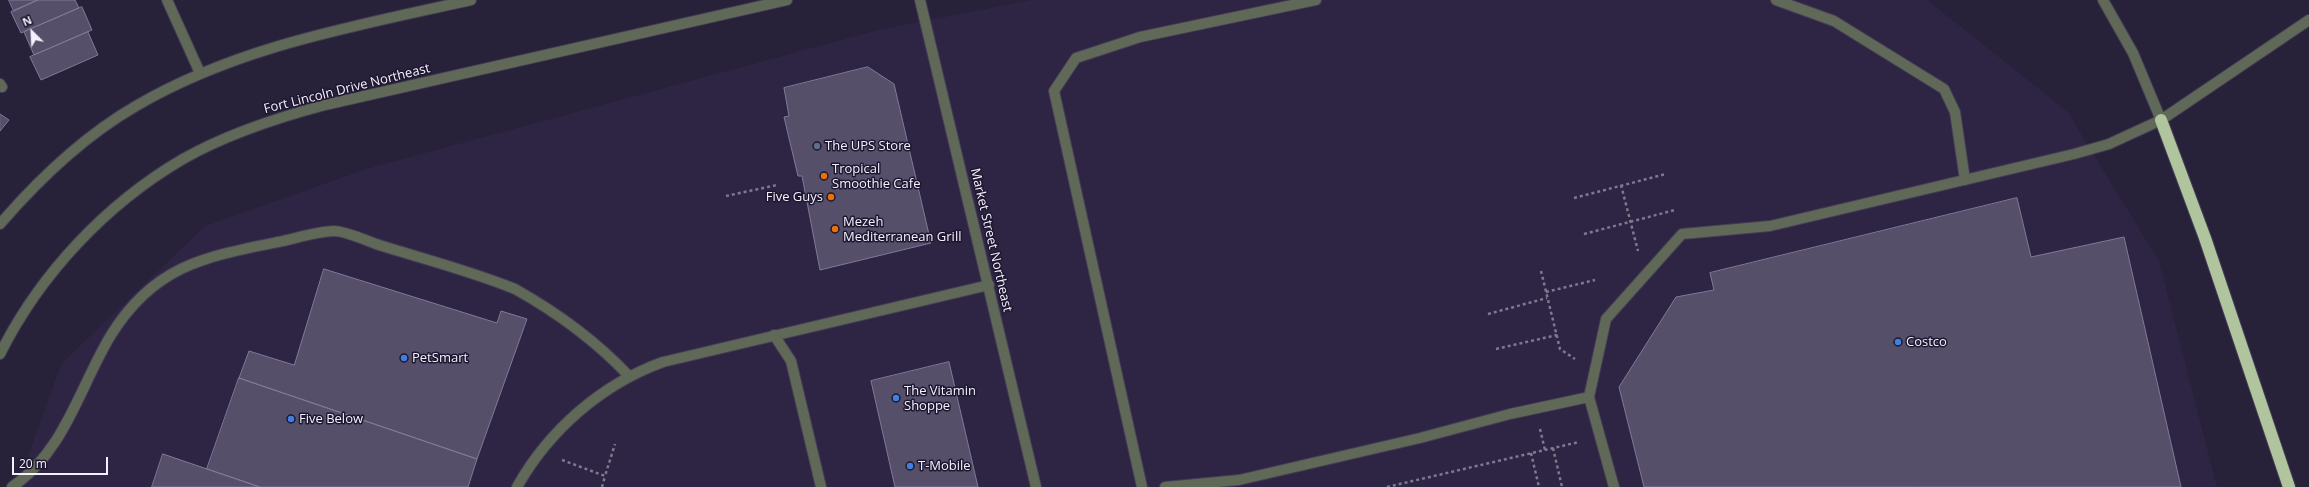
<!DOCTYPE html>
<style>
body{margin:0}
#map{position:relative;width:2309px;height:487px;overflow:hidden;background:#272139;font-family:"Open Sans",sans-serif}
canvas{display:block}
.north{position:absolute;left:12px;top:12px;width:40px;height:40px;-webkit-text-stroke:3px #1e172f;paint-order:stroke;rotate:336deg;font-size:11px;font-weight:700;line-height:16px;text-align:center;color:#f4f1ff}
.north::after{content:'';display:block;margin:auto;width:14px;height:18px;background:#f4f1ff;clip-path:polygon(50% 0,100% 100%,50% 72%,0 100%)}
.scale{position:absolute;left:12px;top:457px;width:96px;height:18px;box-sizing:border-box;border:2px solid #f4f1ff;border-top:0;padding-left:5px;font-size:12px;line-height:14px;white-space:nowrap;color:#f4f1ff;-webkit-text-stroke:3px #1e172f;paint-order:stroke}
</style>
<div id="map">
<canvas width="2309" height="487"></canvas>
<div class="north">N</div>
<div class="scale">20 m</div>
</div>
<script>
const c = document.querySelector('canvas').getContext('2d');
c.lineJoin = 'round';
function fillPath(path, color) {
  c.fillStyle = color;
  c.fill(path, 'evenodd');
}
function trace(path, color, width, dash) {
  c.strokeStyle = color;
  c.lineWidth = width;
  c.lineCap = dash ? 'butt' : 'round';
  c.setLineDash(dash || []);
  c.stroke(path);
}
function label(font, color, halo, rows, align = 'center') {
  c.font = font + ' "Open Sans",sans-serif';
  c.lineWidth = 3;
  c.setLineDash([]);
  c.textBaseline = 'middle';
  c.strokeStyle = halo;
  c.fillStyle = color;
  for (const [text, x, y, turn = 0] of rows) {
    c.save();
    c.translate(x, y);
    c.rotate((+turn || 0) * Math.PI / 180);
    c.textAlign = isNaN(turn) ? turn : align;
    if (halo) c.strokeText(text, 0, 0);
    c.fillText(text, 0, 0);
    c.restore();
  }
}
const built = new Path2D(`
 M1031,0H1927L2067,111L2159,261L2217,487H17L61,364L205,226L366,169L878,30Z`);
const building = new Path2D(`
 M9,0H38L14,11Z
 M38,0H75L79,8L21,33L11,12Z
 M82,7L92,30L34,55L24,32Z
 M88,32L98,55L41,80L30,57Z
 M868,67L894,84L931,243L820,270L802,176H798L784,117L789,116L784,88Z
 M0,114L9,120L0,131Z
 M2017,198L2031,257L2124,237L2181,487H1644L1619,387L1676,297L1714,290L1710,273Z
 M324,269L497,323L501,311L527,319L477,459L239,378L249,351L294,365Z
 M949,362L978,487H895L871,381Z
 M239,378L477,459L468,487H260L207,469Z
 M163,454L207,469L260,487H152Z`);
const path = new Path2D(`
 M1621,185L1638,251
 M726,196L777,185
 M1574,198L1666,174
 M1584,234L1675,210
 M1541,271L1560,349L1575,359
 M1546,292L1595,280
 M1488,314L1547,298
 M1496,349L1557,335
 M1540,429L1545,450
 M1553,448L1562,487
 M1531,453L1539,487
 M562,460L605,476L615,444
 M602,487L605,476
 M1387,487L1579,442`);
const minor = new Path2D(`
 M167,0L200,73
 M920,0L1036,487
 M1776,0L1834,21L1944,89L1955,112L1965,180
 M2103,0L2133,53L2161,120
 M0,84L2,87
 M0,224C39,179 84,136 136,106C238,46 356,26 471,0
 M774,335L791,361L821,487
 M0,354C40,274 106,204 183,159C227,134 276,118 325,105L787,0
 M12,487C65,451 79,388 111,335C154,266 203,257 278,242C294,239 318,231 334,231C346,231 367,241 379,245C424,259 471,271 515,289C558,313 595,340 629,376
 M517,487C549,430 602,384 663,362L989,285
 M1142,487L1054,91L1076,58L1140,37L1316,0
 M1165,487L1239,480L1420,438L1510,414L1589,397
 M1614,487L1589,397L1606,319L1682,234L1770,226L2074,154L2109,144L2161,120L2309,20`);
const highway = new Path2D(`
 M2161,120L2205,238L2289,487`);
const markers = [
 [817,146,4,"#5c6f8a"],
 [824,176,4,"#e8710a"],
 [831,197,4,"#e8710a"],
 [835,229,4,"#e8710a"],
 [1898,342,4,"#3f7fe0"],
 [404,358,4,"#3f7fe0"],
 [896,398,4,"#3f7fe0"],
 [291,419,4,"#3f7fe0"],
 [910,466,4,"#3f7fe0"]
];
const streetNames = [
 ["Fort Lincoln Drive Northeast",347,89,-14],
 ["Market Street Northeast",991,240,77]
];
const poiNames = [
 ["The UPS Store",825,146],
 ["Tropical",832,169],
 ["Smoothie Cafe",832,184],
 ["Five Guys",823,197,"right"],
 ["Mezeh",843,222],
 ["Mediterranean Grill",843,237],
 ["Costco",1906,342],
 ["PetSmart",412,358],
 ["The Vitamin",904,391],
 ["Shoppe",904,406],
 ["Five Below",299,419],
 ["T-Mobile",918,466]
];
fillPath(built, '#2e2544');
fillPath(building, '#554f6a');
trace(building, '#807997', 1);
trace(minor, '#443e55', 12);
trace(highway, '#443e55', 14);
trace(path, '#7e798d', 2.5, [3, 3]);
trace(minor, '#606858', 10);
trace(highway, '#b0c49d', 12);
for (const [x, y, r, color] of markers) {
  const dot = new Path2D();
  dot.arc(x, y, r, 0, 2 * Math.PI);
  c.fillStyle = color;
  c.fill(dot);
  trace(dot, '#1e172f', 1.5);
}
label('13px', '#f4f1ff', '#1e172f', streetNames);
label('13px', '#f4f1ff', '#1e172f', poiNames, 'left');
</script>
